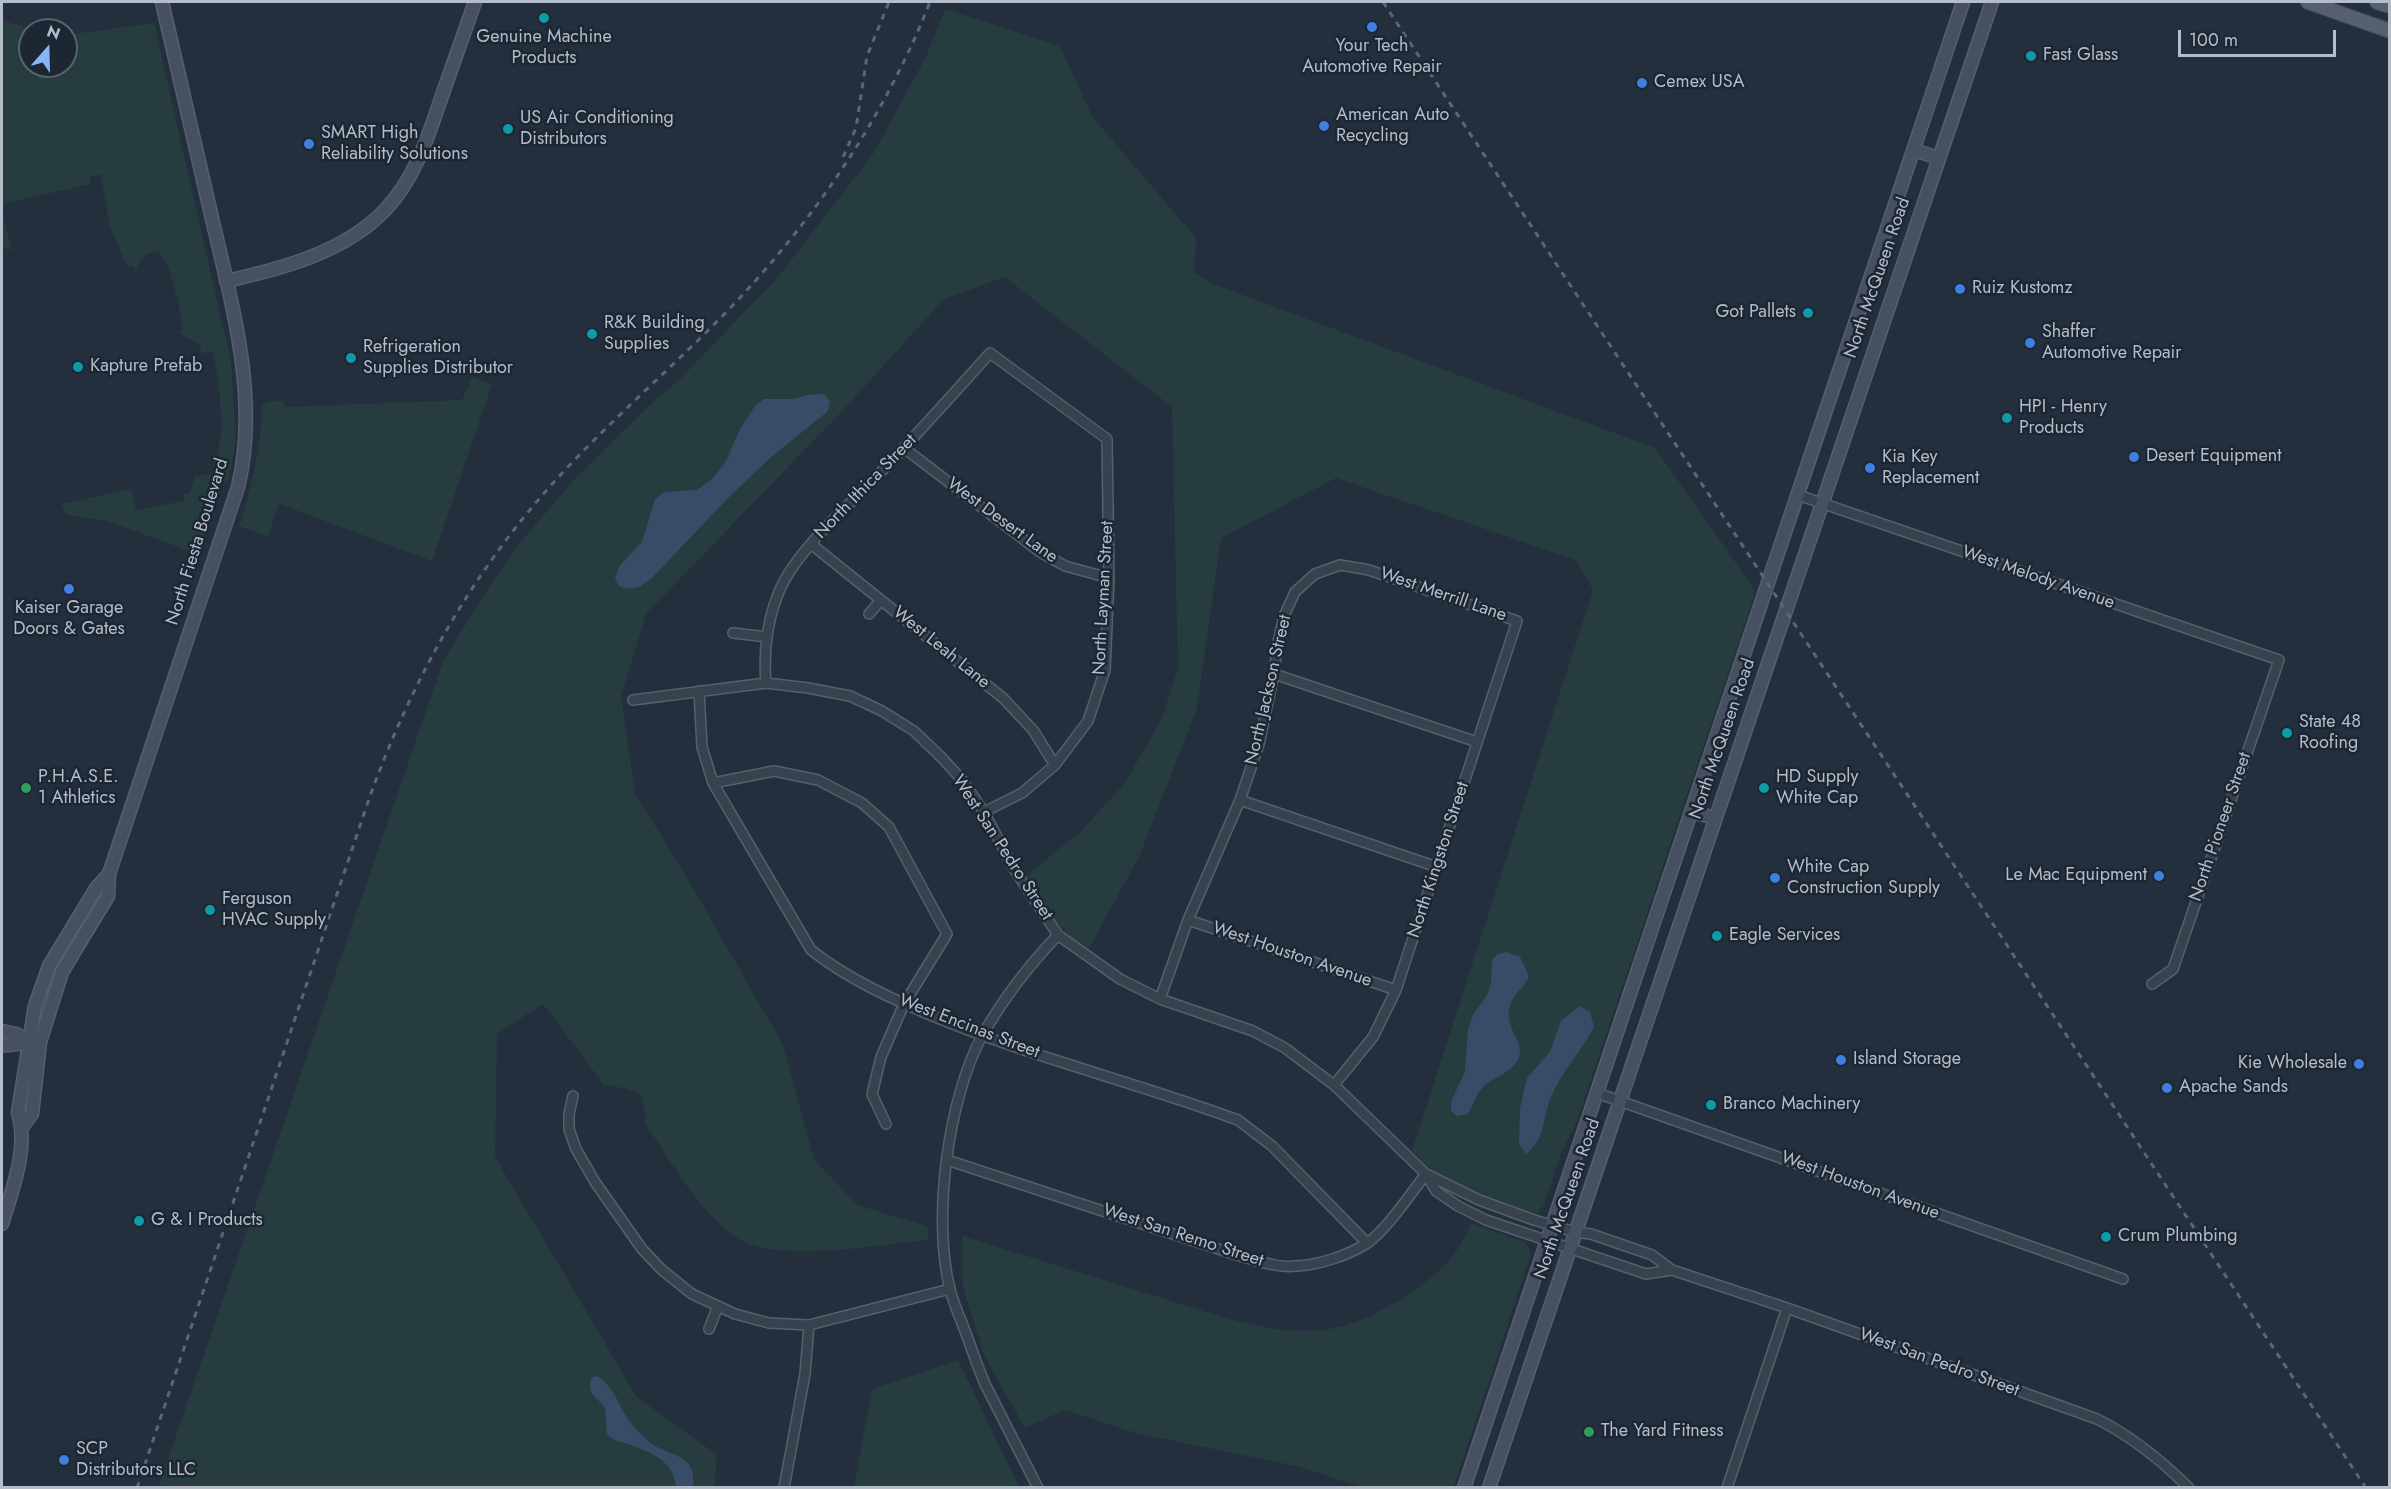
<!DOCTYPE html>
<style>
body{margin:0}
#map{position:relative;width:2391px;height:1489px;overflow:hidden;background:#242f3e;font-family:Jost,sans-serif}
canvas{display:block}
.frame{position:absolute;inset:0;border:3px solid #b4bcc9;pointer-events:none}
.north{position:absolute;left:18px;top:18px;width:60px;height:60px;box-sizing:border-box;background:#1d2633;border:2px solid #59626f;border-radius:50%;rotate:20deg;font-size:16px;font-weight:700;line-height:24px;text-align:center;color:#b4bcc9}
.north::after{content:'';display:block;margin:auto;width:21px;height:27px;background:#8ab4f8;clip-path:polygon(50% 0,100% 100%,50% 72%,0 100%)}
.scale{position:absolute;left:2178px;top:30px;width:158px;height:27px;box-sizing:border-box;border:3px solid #b4bcc9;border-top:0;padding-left:8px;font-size:18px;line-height:21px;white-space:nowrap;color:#b4bcc9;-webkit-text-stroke:4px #1d2633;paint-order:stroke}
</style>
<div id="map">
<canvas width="2391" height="1489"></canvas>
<div class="frame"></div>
<div class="north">N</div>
<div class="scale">100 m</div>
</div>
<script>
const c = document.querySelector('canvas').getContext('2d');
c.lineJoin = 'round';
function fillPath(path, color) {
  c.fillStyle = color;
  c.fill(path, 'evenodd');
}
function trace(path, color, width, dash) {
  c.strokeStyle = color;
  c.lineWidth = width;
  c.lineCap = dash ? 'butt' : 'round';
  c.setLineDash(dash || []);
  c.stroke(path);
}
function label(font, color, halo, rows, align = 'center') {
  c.font = font + ' Jost,sans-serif';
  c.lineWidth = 5;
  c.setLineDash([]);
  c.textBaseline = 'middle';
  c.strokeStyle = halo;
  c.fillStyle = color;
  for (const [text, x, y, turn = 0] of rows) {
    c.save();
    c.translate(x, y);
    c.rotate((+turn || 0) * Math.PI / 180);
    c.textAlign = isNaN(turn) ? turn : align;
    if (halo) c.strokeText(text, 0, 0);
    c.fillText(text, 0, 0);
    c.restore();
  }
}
const green = new Path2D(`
 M945,9L1060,46L1092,116L1196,238L1194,272L1213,284L1655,448L1750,583L1755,593L1576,1124L1561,1153L1544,1205L1537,1213C1517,1218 1449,1183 1433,1170C1425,1165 1419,1157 1412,1151L1593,590L1576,560L1336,478L1221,538L1197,708L1139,857L1087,952L1051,917L1027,875L1080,832L1124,784L1161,721L1178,667L1172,407L1005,277L944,299L846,407L646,614L621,697L635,793L689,881L783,1045L814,1159L857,1205L929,1227L928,1240C878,1244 781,1264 739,1239C700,1215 670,1159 644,1122L646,1114L640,1094L623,1088L604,1085L543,1004L497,1034L495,1157L637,1397L717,1455L714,1487L158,1488L444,659L493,581L524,538L574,480L654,401L677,382L778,277L873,154L926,57Z
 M2,20L33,30H30V66H66V35L154,23L231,362L236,438L229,479L218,486L198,554L107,521L66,514L62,504L131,489L136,510L184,501V494L190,493L195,476L215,474L222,425L218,377L213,352L201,353L200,345L179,333C181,330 182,329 182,324C182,315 170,267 165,260C155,243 138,257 137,271L135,272L134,267L127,266L110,227L101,174L90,176V184L2,204Z
 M2,211L12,250L2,247Z
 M472,377L492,384L432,561L279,504L268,536L239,526C252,486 261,448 262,406L267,402L283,400L285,407L462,400Z
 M1471,1223L1526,1243L1531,1254L1454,1487H1363L1296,1466L1136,1433L1065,1410L1025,1428L984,1355L963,1287L962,1236L1226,1318C1305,1339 1344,1338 1413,1291C1441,1272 1459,1255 1471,1223Z
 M958,1360L1019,1487H854L872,1389Z`);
const water = new Path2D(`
 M824,394L830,401L828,411L770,458L728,498L652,578C640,587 634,592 619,586L615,578L620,565L642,542L655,499L664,492L697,490L712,479L725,463L740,429L755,406L764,399H795L806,395Z
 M1507,952L1520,957L1529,976C1525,987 1515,992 1511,1003C1502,1024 1521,1038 1520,1052C1518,1071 1495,1076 1484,1086C1475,1094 1474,1105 1468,1114L1457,1116L1451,1111V1102L1465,1071L1468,1030L1473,1015L1487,995L1491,984L1492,960L1498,954Z
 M1580,1006L1590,1012L1594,1027C1581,1052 1560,1073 1550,1100C1541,1122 1547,1137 1526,1154L1519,1144L1520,1108L1527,1078L1550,1052L1561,1021Z
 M597,1376C612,1385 616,1398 624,1413C629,1422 638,1431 645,1438C664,1458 698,1450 693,1487H676C674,1461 651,1452 628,1444C619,1441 613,1441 607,1434L605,1408C596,1395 587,1396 591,1378Z`);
const street = new Path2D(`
 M904,448L1040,552L1065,566L1109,578
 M1798,495L2279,660L2173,969L2152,984
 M811,544L1003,698L1033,730L1055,765
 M869,614L881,600
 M733,633L767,637
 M1274,674L1477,742
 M766,683C763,649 768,612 784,581C805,543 845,509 875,478C915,437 952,395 990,353L1107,439L1109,578L1105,670L1088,721L1055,765L1022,793L984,812
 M699,691L702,747L713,783L811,950C848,979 892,999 935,1017C1034,1058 1138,1083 1238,1120L1272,1146L1367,1243
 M633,700L766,683L808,688L850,696L882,711L914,731L942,758L963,781L984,812L1014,869L1058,935L1120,979L1160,999L1253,1031L1285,1048L1334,1085L1426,1174L1479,1200L1534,1220L1575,1232L1591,1234L1652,1255L1672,1270L1787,1308L2097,1419C2133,1437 2161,1460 2189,1488
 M713,783L774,771L818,780L862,803L889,827L947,934L904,1004L881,1057L872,1094L886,1124
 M1240,800L1437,867
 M1188,920L1396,990
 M1160,999L1188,920L1240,800L1259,744L1274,674L1278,642L1284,616L1295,592L1315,574L1340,565L1369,570L1517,621L1396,990L1373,1037L1334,1085
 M1597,1093L2123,1279
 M573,1096L569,1114V1129L576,1149L595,1182L642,1249L662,1270L692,1294L735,1314L769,1323L809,1325L950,1289
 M947,1160L1246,1258C1262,1262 1280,1268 1296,1266C1319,1265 1346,1256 1366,1244C1386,1231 1411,1193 1426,1174
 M1427,1176L1436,1191L1458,1206L1486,1220L1646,1274L1672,1270
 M709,1329L718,1306
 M784,1488L805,1374L809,1325
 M1038,1488C1021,1454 1003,1420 986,1386C978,1369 972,1349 965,1331C960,1317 953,1303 950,1289C932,1219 948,1099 982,1036C1003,999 1029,965 1058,935
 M1727,1488L1787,1308`);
const secondary = new Path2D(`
 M1914,150L1938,158
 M226,281C281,269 346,252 386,209C418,175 430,130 445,87C455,59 465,30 475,2
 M1692,812L1715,818
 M2,1031L16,1034L28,1041
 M2,1045C14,1047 23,1041 36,1041
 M22,1127L32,1114L40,1042L62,972L108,896L109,874L238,487C260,397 231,302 211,214C194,143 178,72 162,2
 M2,1224C12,1190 29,1148 18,1113L35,1006L49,966L97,887L109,874
 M1464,1488L1963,2
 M1489,1488L1992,2`);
const primary = new Path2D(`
 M2308,2L2390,31
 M2377,2L2390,6`);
const rail = new Path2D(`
 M1383,2L2366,1488
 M843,157L856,128L867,56L889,2
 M137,1488L369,799C408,690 463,588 539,499C599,429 671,370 735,303C817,216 886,114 930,2`);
const markers = [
 [544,18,6,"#0f9aa8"],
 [1372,27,6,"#3f7fe0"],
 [2031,56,6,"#0f9aa8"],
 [1642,83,6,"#3f7fe0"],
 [1324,126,6,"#3f7fe0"],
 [508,129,6,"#0f9aa8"],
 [309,144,6,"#3f7fe0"],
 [1960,289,6,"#3f7fe0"],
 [1808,313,6,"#0f9aa8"],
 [592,334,6,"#0f9aa8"],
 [2030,343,6,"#3f7fe0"],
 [351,358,6,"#0f9aa8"],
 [78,367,6,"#0f9aa8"],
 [2007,418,6,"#0f9aa8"],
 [2134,457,6,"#3f7fe0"],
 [1870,468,6,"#3f7fe0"],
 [69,589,6,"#3f7fe0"],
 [2287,733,6,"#0f9aa8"],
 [26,788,6,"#2e9e5b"],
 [1764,788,6,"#0f9aa8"],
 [2159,876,6,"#3f7fe0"],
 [1775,878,6,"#3f7fe0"],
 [210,910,6,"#0f9aa8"],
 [1717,936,6,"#0f9aa8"],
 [1841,1060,6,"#3f7fe0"],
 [2359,1064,6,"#3f7fe0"],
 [2167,1088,6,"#3f7fe0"],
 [1711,1105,6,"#0f9aa8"],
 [139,1221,6,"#0f9aa8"],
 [2106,1237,6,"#0f9aa8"],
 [1589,1432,6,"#2e9e5b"],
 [64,1460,6,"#3f7fe0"]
];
const poiNames = [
 ["Genuine Machine",544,38,"center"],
 ["Products",544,59,"center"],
 ["Your Tech",1372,47,"center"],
 ["Automotive Repair",1372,68,"center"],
 ["Fast Glass",2043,56],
 ["Cemex USA",1654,83],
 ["American Auto",1336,116],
 ["Recycling",1336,137],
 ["US Air Conditioning",520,119],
 ["Distributors",520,140],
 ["SMART High",321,134],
 ["Reliability Solutions",321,155],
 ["Ruiz Kustomz",1972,289],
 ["Got Pallets",1796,313,"right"],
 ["R&K Building",604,324],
 ["Supplies",604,345],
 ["Shaffer",2042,333],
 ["Automotive Repair",2042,354],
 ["Refrigeration",363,348],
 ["Supplies Distributor",363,369],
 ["Kapture Prefab",90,367],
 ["HPI - Henry",2019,408],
 ["Products",2019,429],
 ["Desert Equipment",2146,457],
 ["Kia Key",1882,458],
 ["Replacement",1882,479],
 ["Kaiser Garage",69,609,"center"],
 ["Doors & Gates",69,630,"center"],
 ["State 48",2299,723],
 ["Roofing",2299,744],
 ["P.H.A.S.E.",38,778],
 ["1 Athletics",38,799],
 ["HD Supply",1776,778],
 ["White Cap",1776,799],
 ["White Cap",1787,868],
 ["Construction Supply",1787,889],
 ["Le Mac Equipment",2147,876,"right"],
 ["Ferguson",222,900],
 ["HVAC Supply",222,921],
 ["Eagle Services",1729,936],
 ["Island Storage",1853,1060],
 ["Kie Wholesale",2347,1064,"right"],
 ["Apache Sands",2179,1088],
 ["Branco Machinery",1723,1105],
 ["G & I Products",151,1221],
 ["Crum Plumbing",2118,1237],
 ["The Yard Fitness",1601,1432],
 ["SCP",76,1450],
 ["Distributors LLC",76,1471]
];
const streetNames = [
 ["North McQueen Road",1878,278,-71],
 ["North Ithica Street",866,487,-46],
 ["West Desert Lane",1002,521,36],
 ["North Fiesta Boulevard",198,542,-73],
 ["West Melody Avenue",2038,578,19],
 ["West Merrill Lane",1443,595,19],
 ["North Layman Street",1104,598,-87],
 ["West Leah Lane",941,648,39],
 ["North Jackson Street",1269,690,-77],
 ["North McQueen Road",1723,739,-71],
 ["North Pioneer Street",2221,827,-71],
 ["West San Pedro Street",1002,848,57],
 ["North Kingston Street",1439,860,-72],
 ["West Houston Avenue",1292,955,19],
 ["West Encinas Street",969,1027,21],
 ["West Houston Avenue",1860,1186,20],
 ["North McQueen Road",1568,1199,-71],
 ["West San Remo Street",1183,1236,18],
 ["West San Pedro Street",1939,1363,20]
];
fillPath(green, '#263c3f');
fillPath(water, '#394c67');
trace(street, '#565f6c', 12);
trace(secondary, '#565f6c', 15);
trace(primary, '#414a57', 16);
trace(street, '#38414e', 9);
trace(secondary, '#465061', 12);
trace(primary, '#56606e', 14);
trace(rail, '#5a6575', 3, [6, 6]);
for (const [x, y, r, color] of markers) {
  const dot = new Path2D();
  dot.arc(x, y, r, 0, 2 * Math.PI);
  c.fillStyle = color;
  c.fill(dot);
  trace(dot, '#1d2633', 2);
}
label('18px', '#b4bcc9', '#1d2633', poiNames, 'left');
label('18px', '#b4bcc9', '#1d2633', streetNames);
</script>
